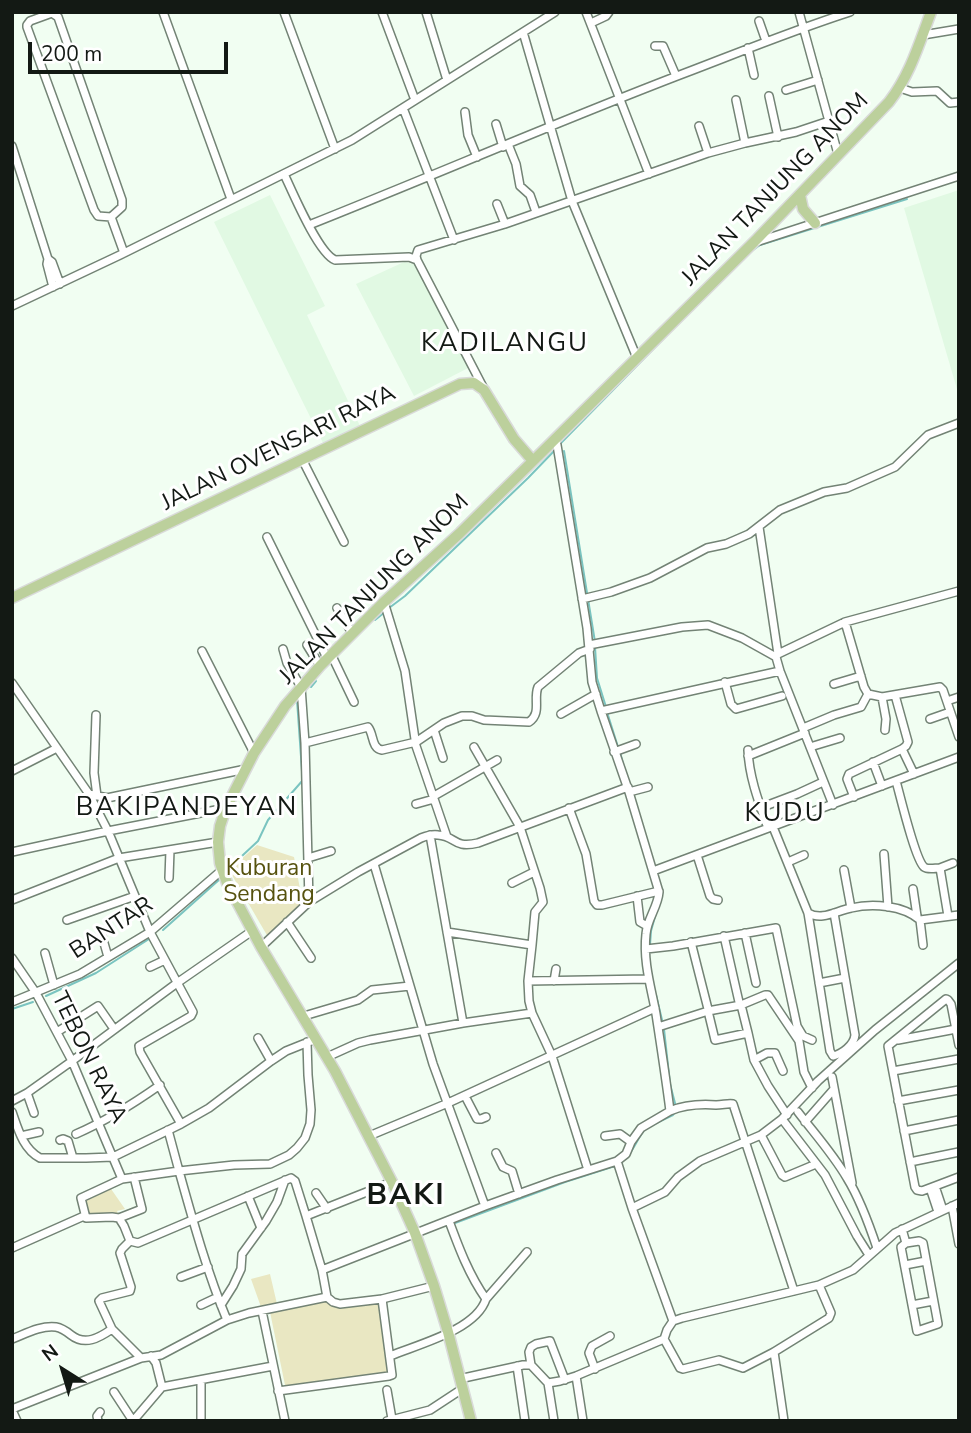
<!DOCTYPE html>
<style>
body{margin:0}
#map{position:relative;width:971px;height:1433px;overflow:hidden;background:#f1fef2;font-family:"Nunito Sans",sans-serif}
canvas{display:block}
.frame{position:absolute;inset:0;border:14px solid #131914;pointer-events:none}
.north{position:absolute;left:28px;top:1335px;width:70px;height:70px;-webkit-text-stroke:5px #fff;paint-order:stroke;rotate:323deg;font-size:19px;font-weight:700;line-height:28px;text-align:center;color:#131914}
.north::after{content:'';display:block;margin:auto;width:24px;height:32px;background:#131914;clip-path:polygon(50% 0,100% 100%,50% 72%,0 100%)}
.scale{position:absolute;left:28px;top:42px;width:200px;height:32px;box-sizing:border-box;border:4px solid #131914;border-top:0;padding-left:9px;font-size:21px;line-height:24px;white-space:nowrap;color:#131914;-webkit-text-stroke:5px #fff;paint-order:stroke}
</style>
<div id="map">
<canvas width="971" height="1433"></canvas>
<div class="frame"></div>
<div class="north">N</div>
<div class="scale">200 m</div>
</div>
<script>
const c = document.querySelector('canvas').getContext('2d');
c.lineJoin = 'round';
function fillPath(path, color) {
  c.fillStyle = color;
  c.fill(path, 'evenodd');
}
function trace(path, color, width, dash) {
  c.strokeStyle = color;
  c.lineWidth = width;
  c.lineCap = dash ? 'butt' : 'round';
  c.setLineDash(dash || []);
  c.stroke(path);
}
function label(font, color, halo, rows, align = 'center') {
  c.font = font + ' "Nunito Sans",sans-serif';
  c.lineWidth = 6;
  c.setLineDash([]);
  c.textBaseline = 'middle';
  c.strokeStyle = halo;
  c.fillStyle = color;
  for (const [text, x, y, turn = 0] of rows) {
    c.save();
    c.translate(x, y);
    c.rotate((+turn || 0) * Math.PI / 180);
    c.textAlign = isNaN(turn) ? turn : align;
    if (halo) c.strokeText(text, 0, 0);
    c.fillText(text, 0, 0);
    c.restore();
  }
}
const built = new Path2D(`
 M959,190V396L904,208Z
 M270,195L325,306L307,315L360,426L323,443L214,222Z
 M404,262L415,264L470,367L414,396L356,284Z`);
const green = new Path2D(`
 M257,845L294,857L303,905L268,937L229,870Z
 M109,1186L125,1209L117,1211L119,1215L89,1217L82,1198Z
 M270,1274L277,1304L261,1307L251,1279Z
 M327,1301H383L394,1372L286,1390L270,1312Z`);
const stream = new Path2D(`
 M753,250L760,245L907,199
 M561,443L667,335
 M564,451L587,593
 M588,599L595,642
 M389,608L405,596L528,478L555,450
 M375,620L385,612
 M595,647L597,678L606,707
 M311,687L316,681
 M297,700L302,771
 M607,712L618,747
 M620,752L623,764
 M228,869L258,841L268,820L303,780
 M163,930L220,879
 M650,945L651,931L656,913
 M656,995L663,1024
 M46,996L96,973L149,939
 M12,1009L33,1002
 M664,1029L670,1084L676,1107
 M650,1126L673,1115L675,1112
 M620,1163C634,1152 635,1142 645,1129
 M455,1223L565,1182L615,1166`);
const minor = new Path2D(`
 M163,12L231,199
 M284,12L335,149
 M382,12L415,100
 M426,12L447,80
 M586,12L649,174
 M799,12L838,154
 M759,21L766,41
 M591,23L606,16L609,12
 M523,32L572,201L637,358
 M923,35L959,29
 M655,46H663L676,76
 M748,48L754,75
 M900,88L912,92L937,91L950,103L959,102
 M786,90L818,80
 M769,96L778,137
 M736,100L745,143
 M403,108L454,240
 M465,112L468,135L477,157
 M496,124L503,147
 M699,126L708,153
 M508,144L516,164L520,186L530,195L536,212
 M12,146L48,259
 M284,174C293,193 318,253 335,260L409,257L417,260L483,387
 M497,204L505,224
 M111,217L122,207V200L58,17L52,13L30,21L27,25V27L94,210L98,216L111,217L124,253
 M309,225C435,175 559,121 685,73C740,52 794,30 850,12
 M753,243L959,176
 M417,260L416,256L418,250L505,224L708,153L745,143L796,132L829,121
 M53,287L47,264L48,259L52,262L60,284
 M12,306L120,255L352,140L555,12
 M302,459L344,542
 M759,527L778,654
 M267,537L327,658
 M582,599L611,592L650,578L707,548L726,544L749,534L780,510L824,492L847,488L895,467L928,435L959,423
 M384,602L405,671L416,746L447,837
 M337,608L352,633
 M845,622L959,591
 M307,645L320,666
 M589,645L682,627L708,625L742,638L776,657L778,654L845,622L864,687L868,694L882,697L940,687L943,690L959,737
 M283,649L287,663L301,687L305,743L309,902
 M202,651L254,753
 M331,654L354,702
 M776,657L780,671L833,805
 M725,682L731,704L736,709L782,696
 M12,683L89,794L108,831L150,932L193,1012L191,1016L139,1046L140,1052L181,1124
 M834,684L861,676
 M895,695L908,742L906,746L902,749
 M882,697L886,719L885,730
 M947,701L959,697
 M601,711L780,671
 M561,714L596,694
 M96,715L94,773L97,796
 M930,719L950,712
 M803,728L834,715L861,707L868,694
 M434,730L443,758
 M305,743L368,727C374,734 371,748 382,750L416,742L444,723L462,716H472L484,720L529,722C542,713 533,699 538,687L579,653L590,649
 M474,747L520,827L540,888L543,902L535,912L532,945
 M810,747L840,738
 M748,750C749,777 759,803 768,828
 M614,752L636,744
 M748,756L805,733
 M873,762L882,786
 M12,771L57,748
 M896,781C900,795 915,859 924,867C928,870 935,868 940,868L948,916
 M629,792L648,787
 M89,794L107,798L246,769
 M434,796L497,760
 M854,797L847,779L849,774L902,749L914,774
 M416,804L434,799
 M569,808L586,854L594,901L597,905H602L659,891
 M760,808L797,794L823,782
 M773,827L808,913L830,1051L833,1056C842,1054 854,1045 855,1035L834,913
 M430,835L463,1023
 M12,852L108,831L226,808
 M884,854L888,907
 M697,855L710,896L713,899L718,900
 M308,858L331,851
 M788,862L804,855
 M374,864L433,1064L485,1206
 M940,868L953,863
 M844,870L851,908
 M653,871L959,757
 M169,878L170,850
 M512,883L534,872
 M913,889L917,916
 M637,896L640,922L647,926
 M12,900L119,858L218,842
 M808,913C822,921 836,911 851,908C872,903 903,905 920,920L959,915
 M67,920L135,896
 M920,920L923,945
 M287,922L311,958
 M447,932L532,945L528,981L529,1001L532,1013L552,1056L588,1170
 M745,933L756,983
 M102,936L108,957
 M724,936L739,1002
 M691,942L708,1009
 M261,947L309,902L358,872L421,838C426,836 432,834 438,835C456,836 453,849 478,843L628,787
 M646,949L673,946L776,928L797,1026L803,1036L812,1040
 M45,953L54,985
 M12,958L36,993L72,1061L122,1179
 M150,967L165,960
 M528,981L648,979
 M554,981L556,969
 M819,983L845,978
 M12,1002L80,974L150,932L222,870
 M741,1005L748,1033
 M708,1011L715,1040L748,1033L754,1060L768,1086L787,1115
 M304,1016L358,1000L372,990L410,986
 M658,1027L708,1011L741,1005L765,995H768L799,1041L804,1072L812,1088
 M57,1032L98,1006L114,1029
 M258,1038L271,1061
 M898,1040L956,1029
 M959,1045L951,1004L948,1000L946,999L888,1046L915,1187L917,1190L922,1191L959,1177
 M327,1057L358,1043L370,1040L463,1023L532,1013
 M754,1060L767,1053H775L783,1071
 M893,1071L959,1059
 M832,1077L852,1183
 M27,1093L34,1113
 M465,1096L477,1119H481L486,1117
 M12,1101L27,1093L72,1061L177,983L252,931
 M898,1101L959,1090
 M670,1111C684,1105 702,1104 716,1105C723,1105 728,1103 733,1104L794,1291
 M12,1112C18,1129 23,1149 40,1158H86L113,1157L181,1124L209,1108L271,1061L286,1051L316,1039
 M798,1112C814,1133 833,1154 847,1178C860,1199 869,1224 877,1248
 M782,1119L818,1081L875,1030L959,963
 M805,1122L834,1089
 M168,1130L179,1171L234,1165L270,1164L289,1155L297,1148L305,1138L310,1124L311,1110L308,1075L307,1042
 M904,1131L959,1120
 M76,1134C106,1121 133,1104 160,1085
 M761,1135L782,1175L785,1177L816,1164
 M21,1136L39,1132
 M369,1136L448,1103L655,1008
 M605,1136L620,1134L631,1142
 M60,1140L63,1139L68,1141L73,1158
 M496,1153L503,1167L512,1171L519,1194
 M910,1162L959,1152
 M935,1186L943,1210
 M930,1188L938,1212
 M316,1193L327,1209
 M248,1196L261,1228
 M952,1206L959,1244
 M632,1208L665,1192L678,1177L700,1161L761,1135L782,1119L825,1175L857,1236L869,1255
 M306,1216L322,1270
 M119,1218L142,1209L134,1177
 M902,1229L906,1243L901,1247L917,1331L938,1324L923,1243L919,1241L906,1243
 M130,1241L124,1226L119,1218L112,1217L86,1218L81,1198L122,1179L179,1171C193,1221 207,1272 227,1320
 M130,1241L138,1243L291,1178L295,1181L306,1216L392,1182
 M12,1248L84,1216
 M905,1265L926,1261
 M181,1277L208,1267
 M382,1299L434,1286
 M486,1299L527,1252
 M201,1305L218,1297
 M221,1305L233,1286L241,1269L242,1254L266,1221L277,1202L285,1180
 M912,1305L933,1301
 M262,1311L285,1421
 M673,1321L682,1318L819,1285L853,1270L895,1233L959,1203
 M112,1329L141,1358
 M12,1339C25,1334 41,1325 56,1327C62,1328 66,1331 71,1335C85,1346 99,1338 112,1329L99,1301L102,1298L130,1291L131,1287L120,1253L122,1249L130,1241
 M664,1339L680,1368L683,1369L719,1360L743,1368L774,1352L829,1318L831,1313L819,1285
 M774,1352L784,1421
 M151,1356L156,1363L162,1387
 M390,1356C419,1344 476,1330 486,1299C469,1275 459,1248 449,1221
 M531,1365L529,1352L531,1347L536,1344L550,1341L565,1380
 M517,1366L525,1421
 M595,1369L589,1353L592,1346L610,1336
 M576,1376L583,1421
 M459,1379L523,1365H531L548,1383L560,1381L576,1376L664,1339L667,1330L673,1321L632,1208L617,1161
 M548,1383L554,1421
 M387,1390L392,1419
 M278,1391L389,1376L392,1375L382,1299L340,1304L333,1302L327,1297
 M114,1392L133,1421L162,1387L273,1366
 M12,1409L141,1358L161,1355L227,1320L249,1313L327,1297L322,1270L485,1206L557,1180L617,1161L626,1154L631,1142L641,1128L670,1111C666,1079 661,1047 656,1014C651,987 643,962 646,934C647,919 658,907 659,892L629,792L601,711L592,682L587,628L557,445L555,439
 M12,1410L17,1421
 M98,1421L97,1416L100,1412
 M201,1421V1380
 M387,1421L430,1410L462,1389`);
const major = new Path2D(`
 M800,195L803,209L815,223
 M12,598L460,384L474,383L484,390L514,439L533,461
 M471,1421L448,1332L434,1286L415,1233L392,1182L335,1071L261,947L227,883L220,863L218,842L220,826L226,808L254,753L285,706L320,666L384,602L460,533L533,461L757,239L889,102C910,75 919,44 931,12`);
const streetNames = [
 ["JALAN TANJUNG ANOM",776,190,-46],
 ["JALAN OVENSARI RAYA",279,449,-26],
 ["JALAN TANJUNG ANOM",375,590,-45],
 ["BANTAR",112,929,-33],
 ["TEBON RAYA",88,1058,64]
];
const parkNames = [
 ["Kuburan",269,869],
 ["Sendang",269,895]
];
const quarterNames = [
 ["KADILANGU",505,345],
 ["BAKIPANDEYAN",187,809],
 ["KUDU",785,815]
];
const districtNames = [
 ["BAKI",406,1197]
];
fillPath(built, '#e1f9e3');
fillPath(green, '#e9e7c2');
trace(stream, '#7ac4c0', 2);
trace(minor, '#738375', 10);
trace(major, '#d9dad9', 13);
trace(minor, '#fff', 7);
trace(major, '#bcd09c', 10);
label('23px', '#131914', '#fff', streetNames);
label('23px', '#56520f', '#fff', parkNames);
c.letterSpacing = '2px';
label('26px', '#131914', '#fff', quarterNames);
c.letterSpacing = '0px';
c.letterSpacing = '2px';
label('bold 30px', '#131914', '#fff', districtNames);
c.letterSpacing = '0px';
</script>
